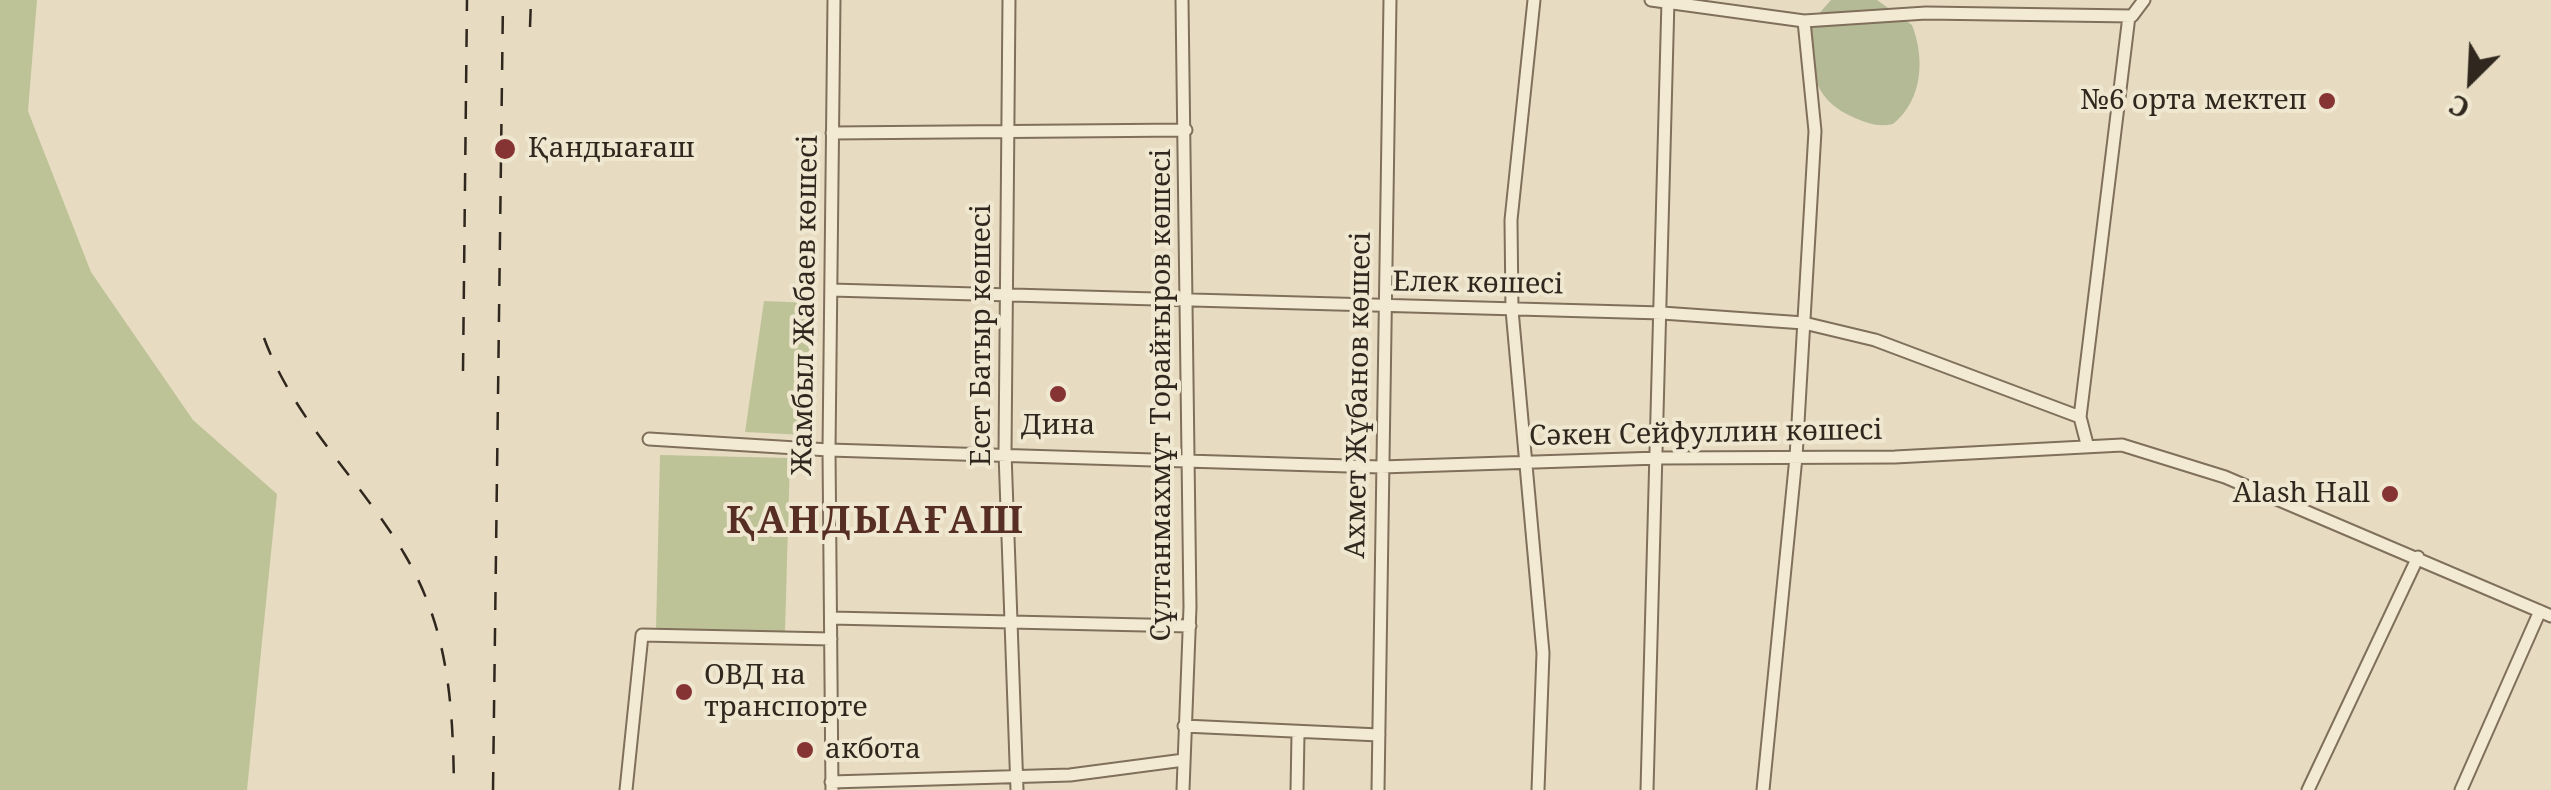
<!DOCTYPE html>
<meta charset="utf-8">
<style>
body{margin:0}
#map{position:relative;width:2551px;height:790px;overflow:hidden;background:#e7dcc2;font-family:"Noto Serif",serif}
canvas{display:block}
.north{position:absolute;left:2421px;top:30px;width:100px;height:100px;-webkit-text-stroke:8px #f0e7d0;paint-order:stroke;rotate:204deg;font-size:28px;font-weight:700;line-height:40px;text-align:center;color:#30271e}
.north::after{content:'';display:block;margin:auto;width:35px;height:45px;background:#30271e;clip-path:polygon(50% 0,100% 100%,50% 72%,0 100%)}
</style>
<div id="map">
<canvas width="2551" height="790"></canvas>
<div class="north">С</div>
</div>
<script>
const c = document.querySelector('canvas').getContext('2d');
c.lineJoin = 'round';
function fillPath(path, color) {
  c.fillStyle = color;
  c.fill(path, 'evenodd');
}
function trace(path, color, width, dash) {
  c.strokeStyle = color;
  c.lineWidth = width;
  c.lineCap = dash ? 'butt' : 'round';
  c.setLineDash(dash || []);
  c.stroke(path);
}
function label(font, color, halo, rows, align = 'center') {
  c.font = font + ' "Noto Serif",serif';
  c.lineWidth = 8;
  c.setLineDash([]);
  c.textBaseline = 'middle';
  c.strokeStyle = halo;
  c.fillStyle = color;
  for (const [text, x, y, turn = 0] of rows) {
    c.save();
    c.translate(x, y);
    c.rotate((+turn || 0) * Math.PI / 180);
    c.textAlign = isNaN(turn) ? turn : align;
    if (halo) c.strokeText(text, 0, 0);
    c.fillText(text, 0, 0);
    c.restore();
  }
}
const green = new Path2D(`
 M0,0H37L28,111L91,272L193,420L277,494L247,790H0Z
 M764,301L812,303L805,435L745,432Z
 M660,455L790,458L785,632L656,629Z`);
const cemetery = new Path2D(`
 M1831,0H1877L1912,25C1925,58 1923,100 1893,124C1879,127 1869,124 1855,118C1810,98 1813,71 1808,26Z`);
const minor = new Path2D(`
 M1009,0L1005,453L1017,790
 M1182,0L1190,607L1183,790
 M1534,0L1511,220L1512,310L1543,653L1538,790
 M1651,0L1804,21L1926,13L2132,16L2144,0
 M832,133L1186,130
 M831,290L1662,313L1804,323L1875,340L2080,417L2087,444
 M2080,417L2129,16
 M649,439L829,450L1381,467L1659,458L1895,457L2122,445L2225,477L2551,616
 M831,618L1190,626
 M1184,726L1379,735
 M831,782L1070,775L1184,760
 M626,790L642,635L831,639
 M832,790L829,450L834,0
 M1297,790L1298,734
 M1378,790L1390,0
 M1647,790L1668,0
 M1763,790L1796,457L1815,131L1804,21
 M2308,790L2418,557
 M2461,790L2540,611`);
const rail = new Path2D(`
 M530,27L531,0
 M264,338C295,422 360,479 405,555C449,630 453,705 454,790
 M463,371L467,0
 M493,790L503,0`);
const markers = [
 [2327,101,10,"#863433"],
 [505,149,12,"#863433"],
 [1058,394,10,"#863433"],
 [2390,494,10,"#863433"],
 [684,692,10,"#863433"],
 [805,750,10,"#863433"]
];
const poiNames = [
 ["№6 орта мектеп",2307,101,"right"],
 ["Қандыағаш",528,149],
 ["Дина",1058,426,"center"],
 ["Alash Hall",2370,494,"right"],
 ["ОВД на",704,676],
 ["транспорте",704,708],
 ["акбота",825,750]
];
const streetNames = [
 ["Елек көшесі",1478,284,1],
 ["Жамбыл Жабаев көшесі",806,305,-89],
 ["Есет Батыр көшесі",982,335,-90],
 ["Сұлтанмахмұт Торайғыров көшесі",1162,395,-90],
 ["Ахмет Жұбанов көшесі",1359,395,-89],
 ["Сәкен Сейфуллин көшесі",1706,434,-1]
];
const districtNames = [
 ["ҚАНДЫАҒАШ",876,522]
];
fillPath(green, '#bec397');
fillPath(cemetery, '#b4b996');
trace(minor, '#7f6f5b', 15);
trace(minor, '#f3ead4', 11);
trace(rail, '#30271e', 2.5, [18, 18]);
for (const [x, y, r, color] of markers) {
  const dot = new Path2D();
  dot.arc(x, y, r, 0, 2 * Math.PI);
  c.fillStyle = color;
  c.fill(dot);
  trace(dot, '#f0e7d0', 4);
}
label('28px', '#30271e', '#f0e7d0', poiNames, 'left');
label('28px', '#30271e', '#f0e7d0', streetNames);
c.letterSpacing = '2.5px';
label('bold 38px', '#572e23', '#f0e7d0', districtNames);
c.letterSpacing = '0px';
</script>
